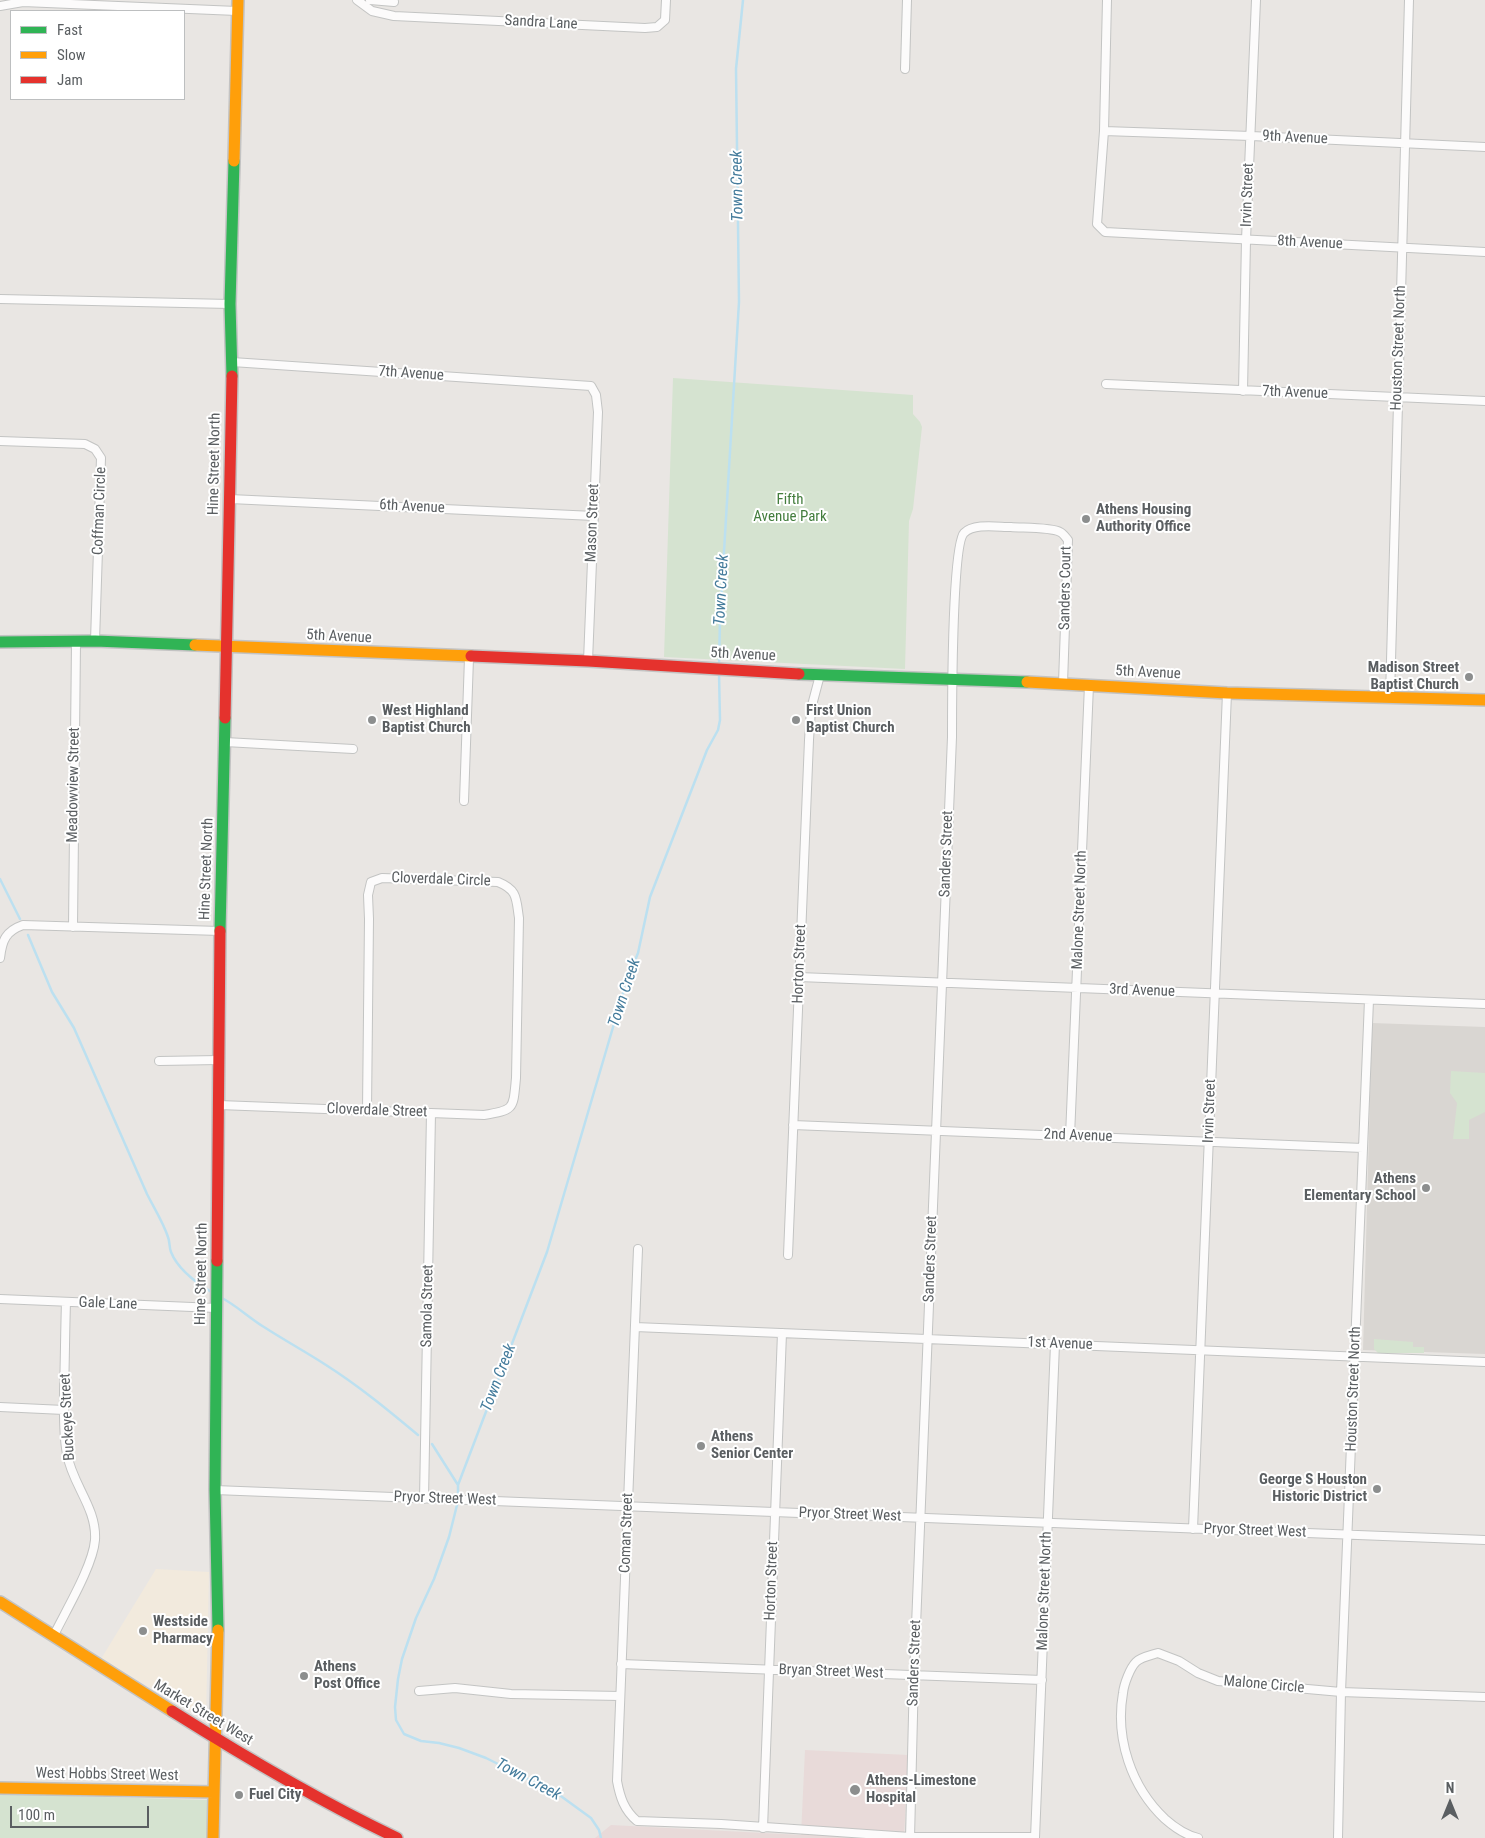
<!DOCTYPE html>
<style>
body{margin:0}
#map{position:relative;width:1485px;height:1838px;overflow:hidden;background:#e9e6e3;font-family:"Roboto Condensed",sans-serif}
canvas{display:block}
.legend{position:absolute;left:10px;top:10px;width:175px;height:90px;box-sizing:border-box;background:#fff;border:1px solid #bdbfc0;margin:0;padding:6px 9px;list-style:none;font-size:15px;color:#5a5e61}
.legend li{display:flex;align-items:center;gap:10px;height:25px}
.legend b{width:25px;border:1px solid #bdbfc0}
.north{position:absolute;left:1425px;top:1778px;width:50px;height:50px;-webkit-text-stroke:4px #fff;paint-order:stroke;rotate:0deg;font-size:14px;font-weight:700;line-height:20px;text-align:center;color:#5a5e61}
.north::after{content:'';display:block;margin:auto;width:18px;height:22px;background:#5a5e61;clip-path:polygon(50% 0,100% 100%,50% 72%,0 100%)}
.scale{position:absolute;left:10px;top:1806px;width:139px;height:22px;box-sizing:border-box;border:2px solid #5a5e61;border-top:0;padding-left:6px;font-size:15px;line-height:18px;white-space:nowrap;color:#5a5e61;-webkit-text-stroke:4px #fff;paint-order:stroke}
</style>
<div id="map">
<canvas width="1485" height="1838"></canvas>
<ul class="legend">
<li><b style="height:6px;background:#30b455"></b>Fast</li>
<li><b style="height:6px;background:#ff9f0a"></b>Slow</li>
<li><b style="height:6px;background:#e5322d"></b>Jam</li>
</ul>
<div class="north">N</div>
<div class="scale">100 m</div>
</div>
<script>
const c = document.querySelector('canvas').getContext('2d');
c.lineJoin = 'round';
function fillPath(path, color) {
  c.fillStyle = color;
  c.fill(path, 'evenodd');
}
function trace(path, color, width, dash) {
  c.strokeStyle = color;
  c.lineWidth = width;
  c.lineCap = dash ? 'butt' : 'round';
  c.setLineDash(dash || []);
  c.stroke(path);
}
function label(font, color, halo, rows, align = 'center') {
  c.font = font + ' "Roboto Condensed",sans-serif';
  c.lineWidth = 4;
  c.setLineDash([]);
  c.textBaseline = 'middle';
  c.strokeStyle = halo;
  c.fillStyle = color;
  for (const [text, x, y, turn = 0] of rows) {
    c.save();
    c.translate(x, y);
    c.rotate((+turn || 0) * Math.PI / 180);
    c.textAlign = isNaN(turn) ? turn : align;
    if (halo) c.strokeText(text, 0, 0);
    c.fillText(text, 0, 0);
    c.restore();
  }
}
const commercial = new Path2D(`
 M156,1569L209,1572L206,1720L101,1659Z`);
const education = new Path2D(`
 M1372,1023L1485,1027V1354L1363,1350Z`);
const medical = new Path2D(`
 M805,1750L908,1755L904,1838H595L611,1825L801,1835Z`);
const green = new Path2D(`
 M673,378L913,395V414L920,422L922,427L913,509L909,521L905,669L664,657Z
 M1451,1071L1485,1073V1112L1469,1120V1139H1453L1457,1103L1450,1093Z
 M1374,1339L1413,1342V1347H1424V1353H1378L1374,1349Z
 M0,1794L208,1800L206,1838H0Z`);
const stream = new Path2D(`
 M719,665L720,618L739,302L736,69L743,0
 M0,879L20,919
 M28,935L52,992L74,1028L147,1194C154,1208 163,1222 168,1237C170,1242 169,1247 171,1252C178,1270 198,1284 213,1293
 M220,1297C236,1305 248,1317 264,1327C284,1340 306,1352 326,1365C359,1386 388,1410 418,1435
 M432,1444L458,1485
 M601,1838L599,1830L591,1818L558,1794L486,1758L459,1748L439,1743L421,1741L404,1734L396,1720L395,1707L398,1679L402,1659L416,1618L434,1579L449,1537L458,1501V1485L547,1252L626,983L638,953L650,897L707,750L718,730L720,720L719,673`);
const street = new Path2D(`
 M357,0L372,11L394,16L645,28L657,27L665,20L666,0
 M370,0L394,2
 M1107,0L1104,131L1097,224L1105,232L1485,252
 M0,6L23,2L237,11
 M905,69L907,0
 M1104,131L1251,136L1485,147
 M0,299L230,304
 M232,362L591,386L596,395L598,412L588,661
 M1106,384L1485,401
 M1243,391L1246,240L1256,0
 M0,441L85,444L95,449L101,458L95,641
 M230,499L594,516
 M1390,697L1409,0
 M225,742L353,749
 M464,801L469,658
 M73,927L76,643
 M0,958C2,940 6,931 23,925L220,931
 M799,977L1485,1004
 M159,1061L219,1060
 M219,1105L484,1115C515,1110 513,1109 516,1078L519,918C516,899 518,890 498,882L382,878L371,882L368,895L369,919L367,1110
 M793,1125L1363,1148
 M1070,1136L1089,685
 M638,1249L617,1781C620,1797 624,1810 637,1821L721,1824L910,1837H1035
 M788,1255L809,740L811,709L820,675
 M0,1299L216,1308
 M635,1327L1485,1362
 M0,1407L64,1410
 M215,1490L1485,1540
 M424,1499L431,1113
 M1193,1529L1227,693
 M53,1637C65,1612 93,1566 95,1540C97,1508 72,1484 67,1454C63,1434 64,1411 64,1390C65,1361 65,1332 66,1302
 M621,1664L1042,1680
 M419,1691L455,1688L511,1694L620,1696
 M763,1828L782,1333
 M910,1838L914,1675L952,737C952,711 952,545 964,533C974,523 997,527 1011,527C1022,528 1051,527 1060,532C1063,533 1066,538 1068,540L1063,683
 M1035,1838L1055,1344
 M1198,1838C1186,1835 1174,1827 1165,1819C1131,1787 1115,1738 1123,1693C1124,1684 1130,1668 1136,1662C1141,1657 1152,1655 1158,1653L1179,1661L1198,1673L1218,1681L1341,1692L1485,1697
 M1338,1838L1341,1692L1369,1000`);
const fast = new Path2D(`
 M232,376L230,304L234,161
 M0,642L95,641L195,645
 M799,674L1027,682
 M220,931L225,718
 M217,1261L215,1490L218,1630`);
const slow = new Path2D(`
 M234,161L238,0
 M195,645L471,656
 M1027,682L1227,693L1485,700
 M0,1602L172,1711
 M0,1788L214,1792
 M213,1838L218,1630`);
const jam = new Path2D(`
 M471,656L588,661L799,674
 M225,718L232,376
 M217,1261L220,931
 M172,1711C245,1757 319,1801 397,1838`);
const markers = [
 [1086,519,5,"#8c8e8e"],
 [1469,677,5,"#8c8e8e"],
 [372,720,5,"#8c8e8e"],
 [796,720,5,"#8c8e8e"],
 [1426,1188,5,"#8c8e8e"],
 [701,1446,5,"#8c8e8e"],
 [1377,1489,5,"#8c8e8e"],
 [143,1631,5,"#8c8e8e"],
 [304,1676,5,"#8c8e8e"],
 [855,1790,6,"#8c8e8e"],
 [239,1795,5,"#8c8e8e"]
];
const streetNames = [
 ["Sandra Lane",541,23,3],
 ["9th Avenue",1295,138,3],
 ["Irvin Street",1248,195,-88],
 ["8th Avenue",1310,243,3],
 ["Houston Street North",1399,348,-88],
 ["7th Avenue",411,374,4],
 ["7th Avenue",1295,393,2],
 ["Hine Street North",215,464,-89],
 ["6th Avenue",412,507,3],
 ["Coffman Circle",100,511,-88],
 ["Mason Street",593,523,-88],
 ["Sanders Court",1066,588,-89],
 ["5th Avenue",339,637,3],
 ["5th Avenue",743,655,3],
 ["5th Avenue",1148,673,3],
 ["Meadowview Street",74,785,-89],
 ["Sanders Street",947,854,-88],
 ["Hine Street North",207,869,-88],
 ["Cloverdale Circle",441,880,2],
 ["Malone Street North",1080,910,-88],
 ["Horton Street",800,964,-88],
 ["3rd Avenue",1142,991,2],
 ["Cloverdale Street",377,1111,2],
 ["Irvin Street",1210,1111,-88],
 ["2nd Avenue",1078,1136,2],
 ["Sanders Street",931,1259,-88],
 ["Hine Street North",202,1274,-89],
 ["Gale Lane",108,1304,2],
 ["Samola Street",428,1306,-89],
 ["1st Avenue",1060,1344,2],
 ["Houston Street North",1354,1389,-88],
 ["Buckeye Street",68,1417,-93],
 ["Pryor Street West",445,1499,2],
 ["Pryor Street West",850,1515,2],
 ["Pryor Street West",1255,1531,2],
 ["Coman Street",627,1533,-88],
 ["Horton Street",772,1581,-88],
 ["Malone Street North",1045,1591,-88],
 ["Sanders Street",915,1663,-88],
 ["Bryan Street West",831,1672,2],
 ["Malone Circle",1264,1685,5],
 ["Market Street West",203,1713,31],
 ["West Hobbs Street West",107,1775,1]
];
const parkNames = [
 ["Fifth",790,500],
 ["Avenue Park",790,517]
];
const poiNames = [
 ["Athens Housing",1096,510],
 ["Authority Office",1096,527],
 ["Madison Street",1459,668,"right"],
 ["Baptist Church",1459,685,"right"],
 ["West Highland",382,711],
 ["Baptist Church",382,728],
 ["First Union",806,711],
 ["Baptist Church",806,728],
 ["Athens",1416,1179,"right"],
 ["Elementary School",1416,1196,"right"],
 ["Athens",711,1437],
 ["Senior Center",711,1454],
 ["George S Houston",1367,1480,"right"],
 ["Historic District",1367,1497,"right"],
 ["Westside",153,1622],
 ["Pharmacy",153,1639],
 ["Athens",314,1667],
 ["Post Office",314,1684],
 ["Athens-Limestone",866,1781],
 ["Hospital",866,1798],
 ["Fuel City",249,1795]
];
const waterNames = [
 ["Town Creek",738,186,-91],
 ["Town Creek",722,590,-87],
 ["Town Creek",625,993,-72],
 ["Town Creek",499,1378,-69],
 ["Town Creek",528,1780,28]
];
fillPath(commercial, '#f2eadd');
fillPath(education, '#d9d6d2');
fillPath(medical, '#e8dad9');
fillPath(green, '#d5e3d0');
trace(stream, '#bce0f0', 2.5);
trace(street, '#c3c4c3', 10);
trace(fast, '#c3c3c3', 14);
trace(slow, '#c3c3c3', 14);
trace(jam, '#c3c3c3', 14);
trace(street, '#fcfbfb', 8);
trace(fast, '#30b455', 11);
trace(slow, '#ff9f0a', 11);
trace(jam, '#e5322d', 11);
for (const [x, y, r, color] of markers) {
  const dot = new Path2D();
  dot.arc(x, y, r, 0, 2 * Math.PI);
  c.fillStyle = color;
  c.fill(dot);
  trace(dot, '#fff', 2);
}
label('15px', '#5a5e61', '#fff', streetNames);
label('15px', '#437d3d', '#fff', parkNames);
label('bold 15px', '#5a5e61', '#fff', poiNames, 'left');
label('italic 16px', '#457c9c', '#fff', waterNames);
</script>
